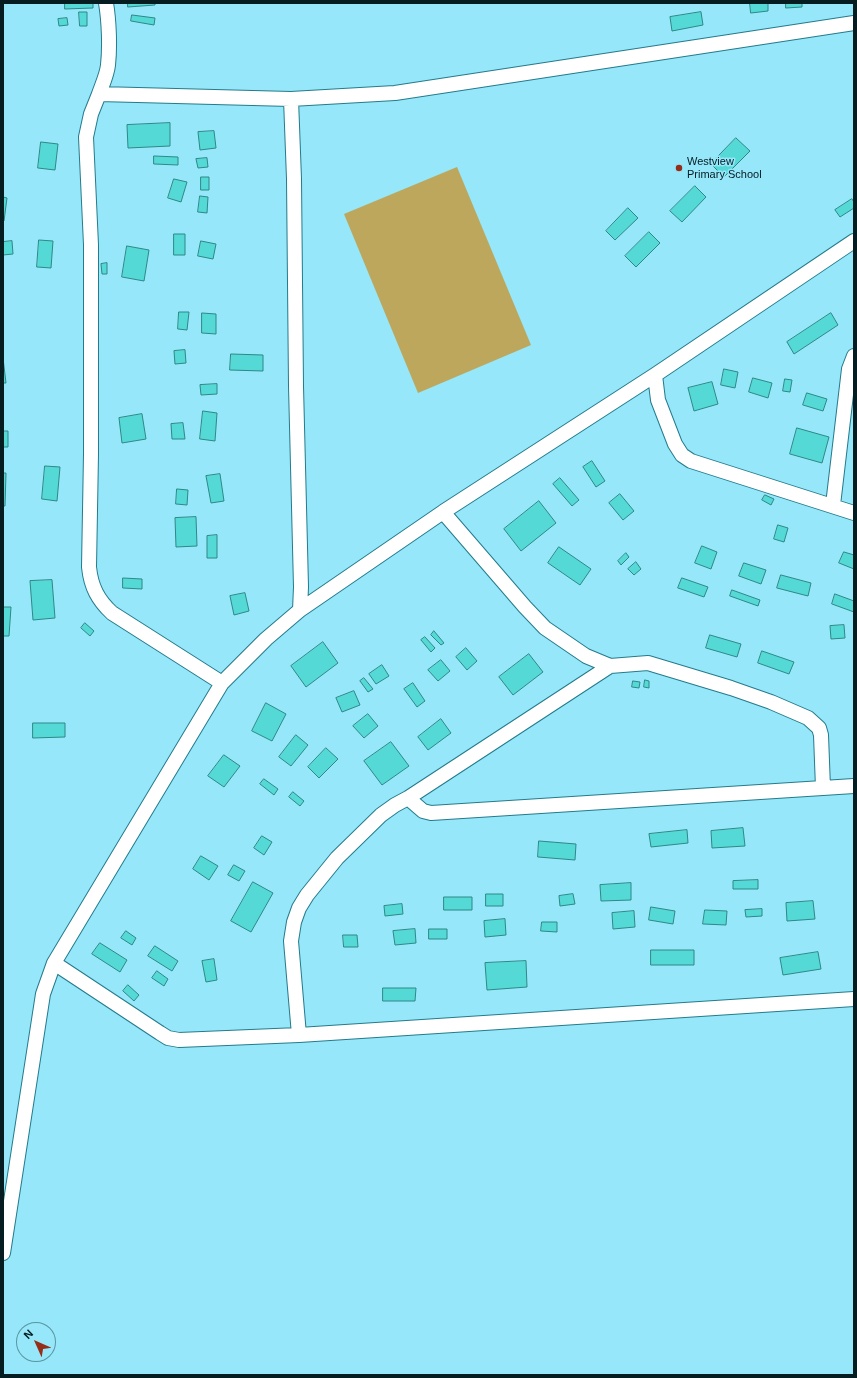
<!DOCTYPE html>
<style>
body{margin:0}
#map{position:relative;width:857px;height:1378px;overflow:hidden;background:#95e7f9;font-family:Helvetica,sans-serif}
canvas{display:block}
.frame{position:absolute;inset:0;border:4px solid #051c21;pointer-events:none}
.north{position:absolute;left:16px;top:1322px;width:40px;height:40px;box-sizing:border-box;background:#95e7f9;border:1px solid #5b96a3;border-radius:50%;rotate:315deg;font-size:11px;font-weight:700;line-height:16px;text-align:center;color:#051c21}
.north::after{content:'';display:block;margin:auto;width:14px;height:18px;background:#962d18;clip-path:polygon(50% 0,100% 100%,50% 72%,0 100%)}
</style>
<div id="map">
<canvas width="857" height="1378"></canvas>
<div class="frame"></div>
<div class="north">N</div>
</div>
<script>
const c = document.querySelector('canvas').getContext('2d');
c.lineJoin = 'round';
function fillPath(path, color) {
  c.fillStyle = color;
  c.fill(path, 'evenodd');
}
function trace(path, color, width, dash) {
  c.strokeStyle = color;
  c.lineWidth = width;
  c.lineCap = dash ? 'butt' : 'round';
  c.setLineDash(dash || []);
  c.stroke(path);
}
function label(font, color, halo, rows, align = 'center') {
  c.font = font + ' Helvetica,sans-serif';
  c.lineWidth = 3;
  c.setLineDash([]);
  c.textBaseline = 'middle';
  c.strokeStyle = halo;
  c.fillStyle = color;
  for (const [text, x, y, turn = 0] of rows) {
    c.save();
    c.translate(x, y);
    c.rotate((+turn || 0) * Math.PI / 180);
    c.textAlign = isNaN(turn) ? turn : align;
    if (halo) c.strokeText(text, 0, 0);
    c.fillText(text, 0, 0);
    c.restore();
  }
}
const green = new Path2D(`
 M457,167L531,345L418,393L344,214Z`);
const building = new Path2D(`
 M65,3H93V8L65,9Z
 M128,3H155V5L128,7Z
 M750,3H768V11L751,13Z
 M786,3H802V7L786,8Z
 M79,12H87V26H80Z
 M701,12L703,25L672,31L670,17Z
 M132,15L155,18L154,25L131,21Z
 M67,18L68,25L59,26L58,19Z
 M170,123V146L128,148L127,125Z
 M214,131L216,148L200,150L198,132Z
 M736,138L750,151L724,177L711,164Z
 M41,142L58,144L55,170L38,168Z
 M154,156L178,157V165L154,164Z
 M207,158L208,167L198,168L196,159Z
 M201,177H209V190H201Z
 M174,179L187,182L181,202L168,198Z
 M695,186L706,197L682,222L670,211Z
 M200,196L208,197L207,213L198,212Z
 M3,197L7,198L4,221H3Z
 M852,199L854,202V208L840,217L835,210Z
 M628,208L638,218L615,240L606,231Z
 M649,232L660,243L636,267L625,256Z
 M174,234H185V255H174Z
 M39,240L53,241L51,268L37,267Z
 M12,241L13,254L3,255V242Z
 M201,241L216,244L213,259L198,256Z
 M127,246L149,250L144,281L122,277Z
 M107,263V274H102L101,264Z
 M179,312H189L187,330L178,329Z
 M202,313L216,314V334L202,333Z
 M831,313L838,325L794,354L787,342Z
 M185,350L186,363L175,364L174,351Z
 M231,354L263,355V371L230,370Z
 M3,358L6,383H3Z
 M724,369L738,372L735,388L721,385Z
 M753,378L772,383L768,398L749,392Z
 M785,379L792,380L790,392L783,391Z
 M712,382L718,404L694,411L688,388Z
 M217,384V394L201,395L200,385Z
 M807,393L827,399L823,411L803,405Z
 M203,411L217,413L215,441L200,439Z
 M142,414L146,439L122,443L119,418Z
 M183,423L185,439H172L171,424Z
 M797,428L829,437L822,463L790,454Z
 M3,431H8V447H3Z
 M592,461L605,481L596,487L583,467Z
 M45,466L60,467L57,501L42,499Z
 M3,473H6L5,506H3Z
 M220,474L224,501L211,503L206,476Z
 M560,478L579,500L572,506L553,484Z
 M177,489L188,490L187,505L176,504Z
 M620,494L634,511L623,520L609,503Z
 M765,495L774,499L771,505L762,500Z
 M539,501L556,523L521,551L504,529Z
 M196,517L197,546L176,547L175,518Z
 M778,525L788,528L784,542L774,539Z
 M217,535V558H207V536Z
 M702,546L717,552L711,569L695,563Z
 M559,547L591,569L580,585L548,563Z
 M844,552L854,555V569L839,563Z
 M626,553L629,557L621,565L618,561Z
 M636,562L641,569L634,575L628,569Z
 M744,563L766,570L761,584L739,576Z
 M781,575L811,583L808,596L777,588Z
 M123,578L142,579V589L123,588Z
 M682,578L708,587L704,597L678,588Z
 M52,580L55,618L33,620L30,581Z
 M732,590L760,600L758,606L730,596Z
 M245,593L249,611L234,615L230,596Z
 M835,594L854,601V612L832,604Z
 M3,607H11L9,636H3Z
 M85,623L94,631L90,636L81,628Z
 M844,625L845,638L831,639L830,626Z
 M434,631L444,643L441,645L431,635Z
 M710,635L741,644L737,657L706,648Z
 M425,637L435,648L431,652L421,640Z
 M323,642L338,663L306,687L291,666Z
 M466,648L477,661L467,670L456,657Z
 M762,651L794,662L789,674L758,663Z
 M529,654L543,672L513,695L499,677Z
 M441,660L450,671L438,681L428,670Z
 M382,665L389,676L376,684L369,674Z
 M364,678L373,689L368,692L360,681Z
 M645,680L649,681V688L644,687Z
 M633,681L640,682L639,688L632,687Z
 M413,683L425,701L417,707L404,689Z
 M354,691L360,705L342,712L336,698Z
 M266,703L286,714L272,741L252,731Z
 M368,714L378,726L364,738L353,726Z
 M441,719L451,733L428,750L418,737Z
 M33,723H65V737L33,738Z
 M296,735L308,745L291,766L279,757Z
 M391,742L409,766L382,785L364,761Z
 M326,748L338,759L319,778L308,767Z
 M224,755L240,766L224,787L208,776Z
 M264,779L278,789L274,795L260,784Z
 M293,792L304,801L300,806L289,797Z
 M743,828L745,846L712,848L711,831Z
 M687,830L688,843L651,847L649,834Z
 M262,836L272,842L264,855L254,848Z
 M539,841L576,844L575,860L538,857Z
 M201,856L218,866L209,880L193,869Z
 M234,865L245,871L239,881L228,875Z
 M758,880V889H733V881Z
 M253,882L273,893L251,932L231,921Z
 M631,883V900L601,901L600,885Z
 M486,894H503V906H486Z
 M573,894L575,904L560,906L559,896Z
 M444,897H472V910H444Z
 M813,901L815,919L787,921L786,903Z
 M402,904L403,914L385,916L384,906Z
 M651,907L675,911L673,924L649,920Z
 M762,909V916L746,917L745,910Z
 M705,910L727,911L726,925L703,924Z
 M634,911L635,927L613,929L612,913Z
 M505,919L506,935L485,937L484,921Z
 M542,922H557V932L541,931Z
 M415,929L416,943L395,945L393,931Z
 M429,929H447V939H429Z
 M126,931L136,938L132,945L121,938Z
 M343,935H357L358,947H344Z
 M100,943L127,960L120,972L92,954Z
 M155,946L178,961L172,971L148,956Z
 M651,950H694V965H651Z
 M818,952L821,969L783,975L780,958Z
 M214,959L217,980L206,982L202,961Z
 M526,961L527,987L487,990L485,963Z
 M157,971L168,979L164,986L152,978Z
 M128,985L139,995L134,1001L123,991Z
 M383,988H416L415,1001H383Z`);
const street = new Path2D(`
 M99,94C102,85 107,75 108,65C110,47 109,21 106,3
 M291,99L294,179L296,386L301,587L300,610
 M655,375L658,400L675,444L682,455L691,461L854,513
 M833,505L849,369L854,356
 M443,512L525,607L545,628L586,656L610,666
 M222,683L112,613C98,600 91,587 89,567L91,454V245L86,137L91,114L99,94L291,99L395,93L854,23
 M408,798L423,811L431,813L854,786
 M54,963L160,1033L168,1038L179,1040L299,1035L854,999
 M299,1035L291,941L294,922L299,908L307,895L337,858L381,815L395,805L408,798L610,666L648,663L731,688L771,702L808,718L819,728L821,735L823,788
 M3,1253L43,994L54,963L222,683L266,639L300,610L443,512L655,375L854,241`);
const markers = [
 [679,168,4,"#962d18"]
];
const poiNames = [
 ["Westview",687,162],
 ["Primary School",687,175]
];
fillPath(green, '#bda75d');
fillPath(building, '#54d9d7');
trace(building, '#2e8886', 1);
trace(street, '#247b8c', 16);
trace(street, '#fff', 14);
for (const [x, y, r, color] of markers) {
  const dot = new Path2D();
  dot.arc(x, y, r, 0, 2 * Math.PI);
  c.fillStyle = color;
  c.fill(dot);
  trace(dot, '#95e7f9', 1.5);
}
label('11px', '#051c21', '#95e7f9', poiNames, 'left');
</script>
